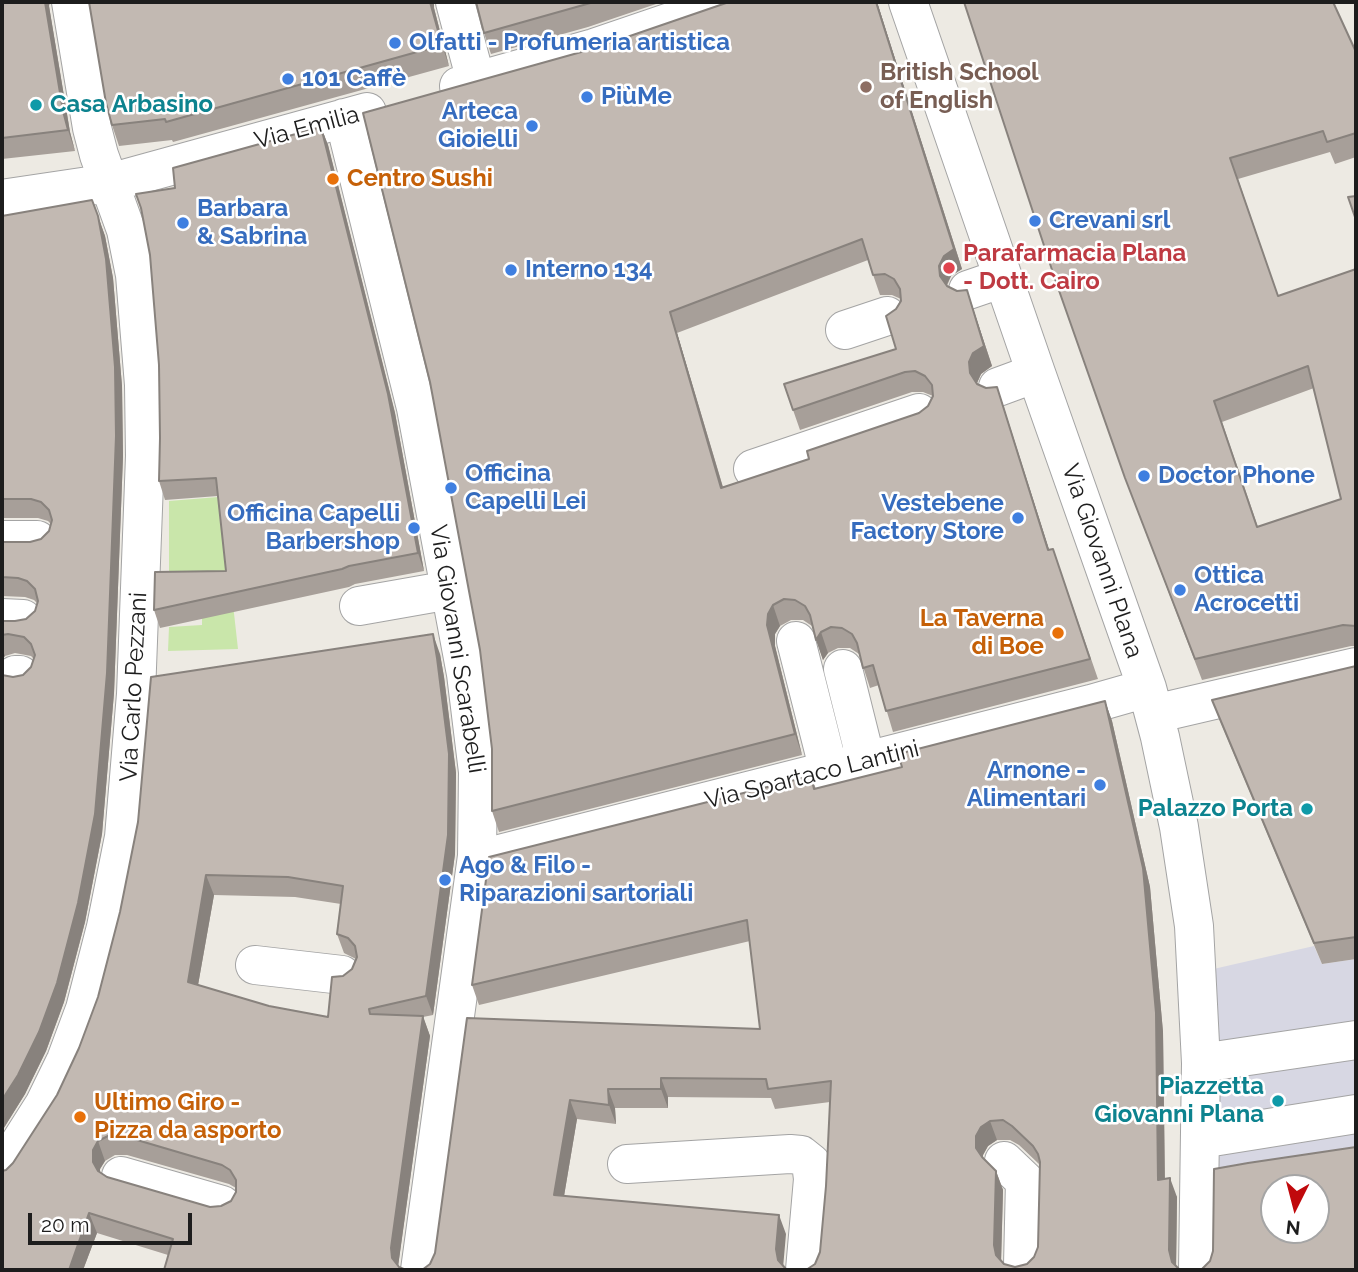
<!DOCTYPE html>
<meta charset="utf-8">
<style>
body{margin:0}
#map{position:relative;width:1358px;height:1272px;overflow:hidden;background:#edeae3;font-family:Raleway,sans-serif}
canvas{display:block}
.frame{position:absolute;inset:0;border:4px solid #1d1d1d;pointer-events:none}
.north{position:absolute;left:1260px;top:1174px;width:70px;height:70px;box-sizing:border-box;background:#fff;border:2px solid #a5a5a5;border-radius:50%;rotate:186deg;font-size:19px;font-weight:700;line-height:28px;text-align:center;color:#1d1d1d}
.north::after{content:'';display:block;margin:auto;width:24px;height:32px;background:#c0090c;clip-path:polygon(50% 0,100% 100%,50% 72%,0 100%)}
.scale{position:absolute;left:28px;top:1213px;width:164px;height:32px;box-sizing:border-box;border:4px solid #1d1d1d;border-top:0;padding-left:9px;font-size:21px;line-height:24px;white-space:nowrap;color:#1d1d1d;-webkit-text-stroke:5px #fff;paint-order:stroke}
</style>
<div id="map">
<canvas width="1358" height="1272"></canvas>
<div class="frame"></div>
<div class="north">N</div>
<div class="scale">20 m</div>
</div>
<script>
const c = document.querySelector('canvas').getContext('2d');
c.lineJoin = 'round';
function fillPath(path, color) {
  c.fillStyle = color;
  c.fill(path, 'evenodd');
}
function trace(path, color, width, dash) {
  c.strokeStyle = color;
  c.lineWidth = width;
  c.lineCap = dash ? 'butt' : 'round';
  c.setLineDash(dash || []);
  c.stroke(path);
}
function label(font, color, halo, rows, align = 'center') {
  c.font = font + ' Raleway,sans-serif';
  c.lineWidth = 5;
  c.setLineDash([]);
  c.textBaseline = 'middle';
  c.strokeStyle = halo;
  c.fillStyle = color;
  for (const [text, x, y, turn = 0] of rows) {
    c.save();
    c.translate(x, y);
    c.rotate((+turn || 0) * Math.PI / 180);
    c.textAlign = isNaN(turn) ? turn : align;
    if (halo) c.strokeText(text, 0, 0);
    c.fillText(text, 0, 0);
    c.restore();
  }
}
const grass = new Path2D(`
 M243,495L225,533L238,649L168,651L169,627L202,625V588L169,589V501Z`);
const plaza = new Path2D(`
 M1314,946L1322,964L1356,959V1168L1199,1189L1196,973Z`);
const minor = new Path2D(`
 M455,2L476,81
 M908,2L1036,373L1147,688L1160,737L1179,827L1194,926L1201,1063L1198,1270
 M459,86L594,48L729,2
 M344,118L416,408L466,674L478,772L477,856L420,1270
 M2,199L109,183L367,112
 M968,290L1003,278
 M845,330L887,316
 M998,387L1036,373
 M753,469L919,413
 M2,540H37
 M359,606L450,590
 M2,618L23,619
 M796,641L829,771
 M843,669L866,761
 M15,675H20
 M1154,714L1356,667
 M477,856L500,854L1091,704L1147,688
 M255,965L342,975
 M1201,1063L1356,1040
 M1200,1139L1356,1114
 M1004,1161L1025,1181L1023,1265
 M627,1164L790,1154L801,1155L811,1163L813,1179L805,1270
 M2,1171L44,1105L66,1060L85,1009L106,927L124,837L136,694L145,456L144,385L135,275L126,230L99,155L92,128L71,2
 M121,1176L222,1205`);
const wall = new Path2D(`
 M2,2L49,6L70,132L75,151L2,159Z
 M89,2H434V8L449,66L173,142L172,140L119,146L112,125Z
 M476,2H662L588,27L491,54L484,33Z
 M877,2L962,269L951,276L947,286L957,291L967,290L992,366L981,374L977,383L986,388L997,387L1049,550L1060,569L1098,679L893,732L879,685L870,688L859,654L850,648H838L828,653L823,660L812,626L803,620H791L780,626L775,634V646L802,755L499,832L492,811V749L480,650L430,382ZM868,260L880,295H892L901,299L896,309V349L784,384L800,430L912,392H923L933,396L928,406L919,413L809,459L723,487L677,333Z
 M964,2L1356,52V157L1335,164L1330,152L1238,179L1278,296L1356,269V646H1351L1202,680L1133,499ZM1314,388L1341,499L1258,527L1222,422Z
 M321,127L328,145L395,413L424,571L355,584L349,587L160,628L154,610L226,571L218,496L165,500L159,481L175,188Z
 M92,200L105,236L113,278L122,386L123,456L114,693L102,834L85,922L64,1002L46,1051L25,1094L2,1131V675L13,677L23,675L31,667L34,659L31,656L15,653L5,656L2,659V621H15L26,619L35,611L37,603L34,600L25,597L2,596V542H30L41,539L49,531L51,524L48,521L38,518H2V216Z
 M440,654L444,677L456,773L455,854L433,1015L423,1017L430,1036L398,1266L168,1255L97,1233L83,1270H2L6,1170L13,1163L57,1095L79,1048L98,997L120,912ZM214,895L295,897L341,904L337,934L344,953L356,959L352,969L343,976L328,1017L269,1006L198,985ZM115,1155H127L229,1184L236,1188V1192L231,1201L221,1206L210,1207L107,1177L100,1173V1169L105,1161Z
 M1356,666V959L1322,964L1220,721L1212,700Z
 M1105,701L1112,721L1150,887L1163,1032L1165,1179L1177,1197L1176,1266L1180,1270H808L815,1264L820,1252L826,1186L830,1102L775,1109L771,1098L668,1097V1108H615L616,1124L577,1119L564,1196L786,1234L430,1264L435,1253L467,1018L760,1029L750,941L479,1005L472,985L811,776L816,789L902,767ZM997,1140H1010L1019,1145L1040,1165L1038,1247L1034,1257L1027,1264L1015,1267L1004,1264L1001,1261L1003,1190L996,1171L983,1159V1155L988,1146Z`);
const shadedWall = new Path2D(`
 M45,2H50L49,6L70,132L75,151L68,130L63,111Z
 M430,2H434V8L449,66L442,45Z
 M876,2H877L962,269L951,276L946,286L940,276Z
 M321,127L328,145L395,413L424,571L418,553Z
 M98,216L105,236L113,278L122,386L123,456L114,693L102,834L85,922L64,1002L46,1051L25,1094L2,1131V1100Z
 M967,290L992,366L981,374L977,383L970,373Z
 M670,312L677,333L729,508L721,488Z
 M997,387L1004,408L1056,571L1048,550Z
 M773,605L780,626L775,634V646L802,755L795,734L767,625L768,614Z
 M821,632L828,653L823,660L816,640Z
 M433,634L440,654L444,677L456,773L455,854L433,1015L426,996Z
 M2,648L5,656L2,659Z
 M1105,701L1112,721L1150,887L1163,1032L1165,1199L1158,1180Z
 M206,875L214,895L195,1002L188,982Z
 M423,1016L430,1036L398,1267L392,1258L391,1248Z
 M661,1078L668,1097V1108L661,1089Z
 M608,1089L615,1108L616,1124L609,1105Z
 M570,1100L577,1119L561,1214L554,1195Z
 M990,1121L997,1140L988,1146L983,1155V1168L976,1148V1136L981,1127Z
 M98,1141L105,1161L100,1169V1182L93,1162V1150Z
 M996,1171L1003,1190L1001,1264L996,1255L994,1245Z
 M1170,1178L1177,1197L1176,1270H1175L1169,1250Z
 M89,1213L97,1233L83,1270H69Z
 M779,1215L786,1234L783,1268L778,1260L776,1249Z`);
const building = new Path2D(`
 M2,2H45L63,111L68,130L2,138Z
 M89,2H430L442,45L166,122L165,119L112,125L106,103Z
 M476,2H594L484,33Z
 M729,2H876L954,249L944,256L939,266L940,276L947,286L957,291L967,290L984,346L973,353L969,362L970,373L977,384L986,388L997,387L1048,550L1053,549L1090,659L886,711L873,665L863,668L857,643L852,634L842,628L831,627L821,632L816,640L810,615L805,606L795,600L784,599L773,605L768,614L767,625L795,734L492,811V749L480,650L430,382L363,113L592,49ZM862,239L873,275L885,274L894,279L900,289L901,301L896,309L886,316L896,349L784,384L793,410L905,372L915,371L925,376L932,385L933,396L928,406L919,413L807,451L809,459L721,488L670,312Z
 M964,2H1333L1356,52V133L1327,142L1323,131L1230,158L1278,296L1356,269V626L1343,625L1195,659L1125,478L1056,282ZM1308,366L1341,499L1257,527L1214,401Z
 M321,127L388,394L418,553L349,566L342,569L154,610L155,572L226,571L216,478L159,481L160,438L159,365L150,255L141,208L136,194L175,188L173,168Z
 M1356,196V220L1348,197Z
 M92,200L98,216L106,259L115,367L116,436L107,673L95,814L78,903L57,983L39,1032L18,1075L2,1100V675L13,677L23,675L31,667L35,655L31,644L24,637L8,634L2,635V621H15L26,619L35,611L38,601L35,589L27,581L18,578L2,577V542H30L41,539L49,531L52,520L49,510L41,502L31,499H2V216Z
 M433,634L437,658L449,754L448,835L426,996L369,1009L370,1014L423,1016L391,1248L392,1258L399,1267L406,1270H164L173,1239L89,1213L69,1270H2V1171L6,1170L13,1163L57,1095L79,1048L98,997L120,912L138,822L151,677ZM206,875L288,877L343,886L337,934L348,938L355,946L357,957L352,969L343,976L332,977L328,1017L269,1006L188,982ZM120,1135L222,1165L230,1170L236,1180V1192L231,1201L221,1206L210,1207L107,1177L98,1171L93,1162V1150L98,1141L108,1136Z
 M1356,666V937L1314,943L1212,700Z
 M1105,701L1143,868L1156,1013L1158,1180L1170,1178L1169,1250L1172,1262L1180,1270H1183H806L815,1264L820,1252L826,1186L831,1081L768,1089L766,1079L661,1078V1089H608L609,1105L570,1100L554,1195L779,1215L776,1249L778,1260L786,1269L791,1270H422L430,1264L435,1253L467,1018L760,1029L747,920L472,985L489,857L811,776L814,789L902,767L898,754ZM1003,1120L1012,1126L1033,1146L1038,1154L1040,1162L1038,1247L1034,1257L1027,1264L1015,1267L1004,1264L996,1255L994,1245L996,1171L982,1157L976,1148V1136L981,1127L990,1121Z
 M1356,1147V1270H1198L1202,1269L1210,1261L1213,1251L1214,1169L1248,1163ZM1274,1188H1316V1230H1274Z`);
const markers = [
 [395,43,7,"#3f7fe0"],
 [288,79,7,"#3f7fe0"],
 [866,87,7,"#8d6e63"],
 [587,97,7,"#3f7fe0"],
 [36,105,7,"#0f9aa8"],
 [532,126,7,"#3f7fe0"],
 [333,179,7,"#e8710a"],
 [1035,221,7,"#3f7fe0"],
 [183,223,7,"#3f7fe0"],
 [949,268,7,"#e0444e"],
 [511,270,7,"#3f7fe0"],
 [1144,476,7,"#3f7fe0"],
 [451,488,7,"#3f7fe0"],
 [1018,518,7,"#3f7fe0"],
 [414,528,7,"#3f7fe0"],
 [1180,590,7,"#3f7fe0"],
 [1058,633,7,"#e8710a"],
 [1100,785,7,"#3f7fe0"],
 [1307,809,7,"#0f9aa8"],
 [445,880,7,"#3f7fe0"],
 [1278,1101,7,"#0f9aa8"],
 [80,1117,7,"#e8710a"]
];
const shopNames = [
 ["Olfatti - Profumeria artistica",409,43],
 ["101 Caffè",302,79],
 ["PiùMe",601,97],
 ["Arteca",518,112,"right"],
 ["Gioielli",518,140,"right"],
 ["Barbara",197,209],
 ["& Sabrina",197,237],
 ["Crevani srl",1049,221],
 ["Interno 134",525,270],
 ["Officina",465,474],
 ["Capelli Lei",465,502],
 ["Doctor Phone",1158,476],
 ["Vestebene",1004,504,"right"],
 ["Factory Store",1004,532,"right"],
 ["Officina Capelli",400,514,"right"],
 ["Barbershop",400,542,"right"],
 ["Ottica",1194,576],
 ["Acrocetti",1194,604],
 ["Arnone -",1086,771,"right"],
 ["Alimentari",1086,799,"right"],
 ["Ago & Filo -",459,866],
 ["Riparazioni sartoriali",459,894]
];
const educationNames = [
 ["British School",880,73],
 ["of English",880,101]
];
const cultureNames = [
 ["Casa Arbasino",50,105,"left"],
 ["Palazzo Porta",1293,809],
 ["Piazzetta",1264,1087],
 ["Giovanni Plana",1264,1115]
];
const streetNames = [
 ["Via Emilia",307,128,-15],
 ["Via Giovanni Plana",1102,561,71],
 ["Via Giovanni Scarabelli",457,649,81],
 ["Via Carlo Pezzani",134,687,-87],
 ["Via Spartaco Lantini",812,775,-14]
];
const foodNames = [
 ["Centro Sushi",347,179],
 ["La Taverna",1044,619,"right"],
 ["di Boe",1044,647,"right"],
 ["Ultimo Giro -",94,1103],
 ["Pizza da asporto",94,1131]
];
const healthNames = [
 ["Parafarmacia Plana",963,254],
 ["- Dott. Cairo",963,282]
];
fillPath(grass, '#c9e6aa');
fillPath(plaza, '#d7d7e3');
trace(minor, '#a4a4a4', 40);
trace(minor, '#fff', 38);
fillPath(wall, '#a79f99');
fillPath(shadedWall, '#88827d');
fillPath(building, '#c2b9b2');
trace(building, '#88827d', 2);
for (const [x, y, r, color] of markers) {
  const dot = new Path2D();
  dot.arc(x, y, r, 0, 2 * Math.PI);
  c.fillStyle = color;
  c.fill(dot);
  trace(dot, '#fff', 2.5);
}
label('bold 24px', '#366cbe', '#fff', shopNames, 'left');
label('bold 24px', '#785e54', '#fff', educationNames, 'left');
label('bold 24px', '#0d838f', '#fff', cultureNames, 'right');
label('24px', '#1d1d1d', '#fff', streetNames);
label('bold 24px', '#c56008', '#fff', foodNames, 'left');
label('bold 24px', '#be3a42', '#fff', healthNames, 'left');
</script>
